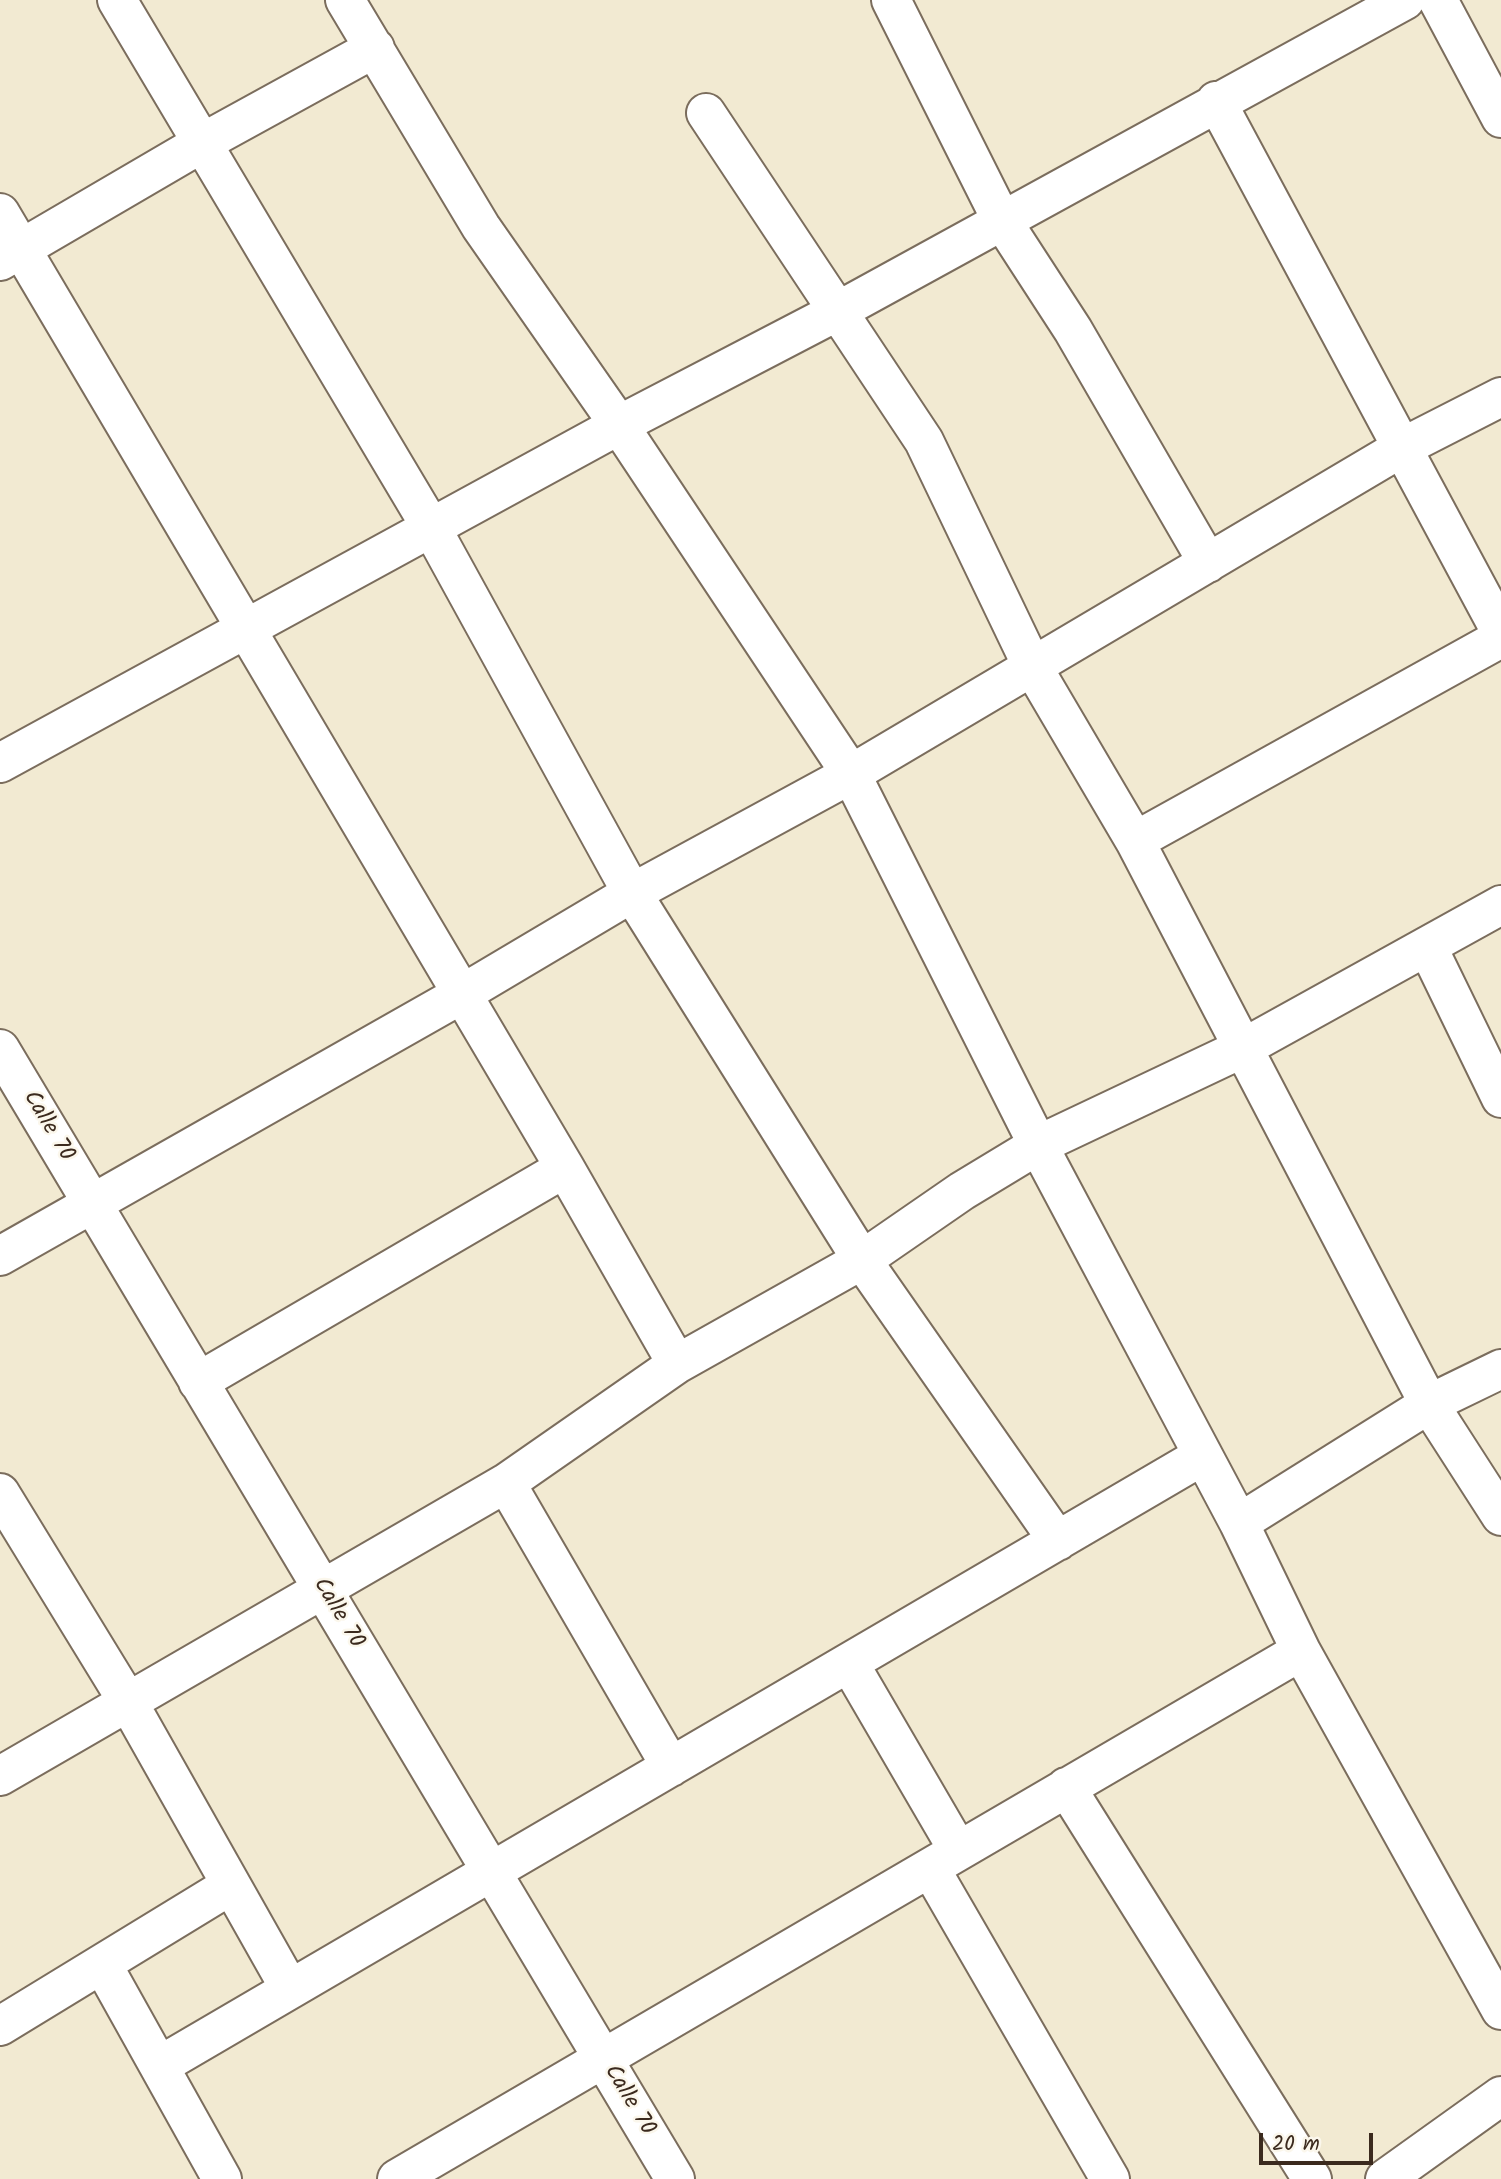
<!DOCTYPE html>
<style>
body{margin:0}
#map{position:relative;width:1501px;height:2179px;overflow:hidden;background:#f2ead2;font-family:Kalam,sans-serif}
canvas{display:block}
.scale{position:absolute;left:1259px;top:2133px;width:114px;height:32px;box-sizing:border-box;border:4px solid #3b2a1e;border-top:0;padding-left:9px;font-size:21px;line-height:24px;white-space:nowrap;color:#3b2a1e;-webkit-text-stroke:5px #fbf7ec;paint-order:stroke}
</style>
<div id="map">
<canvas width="1501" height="2179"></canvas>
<div class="scale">20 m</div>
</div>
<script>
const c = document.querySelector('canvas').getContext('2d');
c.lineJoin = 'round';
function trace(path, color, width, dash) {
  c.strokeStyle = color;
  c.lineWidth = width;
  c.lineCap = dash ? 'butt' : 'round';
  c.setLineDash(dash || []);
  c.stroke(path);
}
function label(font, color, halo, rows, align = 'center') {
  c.font = font + ' Kalam,sans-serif';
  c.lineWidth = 5;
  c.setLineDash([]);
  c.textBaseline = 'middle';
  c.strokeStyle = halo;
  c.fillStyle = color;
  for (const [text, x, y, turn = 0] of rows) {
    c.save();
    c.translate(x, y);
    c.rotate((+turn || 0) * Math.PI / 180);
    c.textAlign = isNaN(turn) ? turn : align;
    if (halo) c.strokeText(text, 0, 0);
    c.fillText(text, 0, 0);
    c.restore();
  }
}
const minor = new Path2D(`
 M117,0L432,529L632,893L862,1260L1058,1541
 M345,0L481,227L619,425L851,774L1038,1145L1239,1523L1301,1651L1501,2010
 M891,0L1001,219L1073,330L1208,563
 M1438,0L1501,118
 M1216,101L1501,632
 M706,113L924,441L1032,666L1135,841L1429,1404L1501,1516
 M0,213L565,1168L677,1364
 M0,261L202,143L375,48
 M0,763L619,425L838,311L1405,0
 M1135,841L1501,638
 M1428,948L1501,1098
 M0,1049L675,2179
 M0,1256L462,994L632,893L851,774L1403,447L1501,397
 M198,1382L565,1168
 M506,1483L671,1767
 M0,1493L128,1702L290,1989
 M1239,1523L1429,1404L1501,1369
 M849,1663L958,1850
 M0,1776L506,1483L677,1364L862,1260L962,1191L1038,1145L1243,1048L1501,905
 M1066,1787L1312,2179
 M930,1868L1110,2179
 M102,1964L222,2179
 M0,2026L231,1885
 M159,2066L1202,1456
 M397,2179L1301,1651
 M1385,2179L1501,2096`);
const streetNames = [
 ["Calle 70",47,1127,59],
 ["Calle 70",337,1614,59],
 ["Calle 70",628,2101,59]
];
trace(minor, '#7b6d5d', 42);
trace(minor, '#fff', 38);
label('23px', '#3b2a1e', '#fbf7ec', streetNames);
</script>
